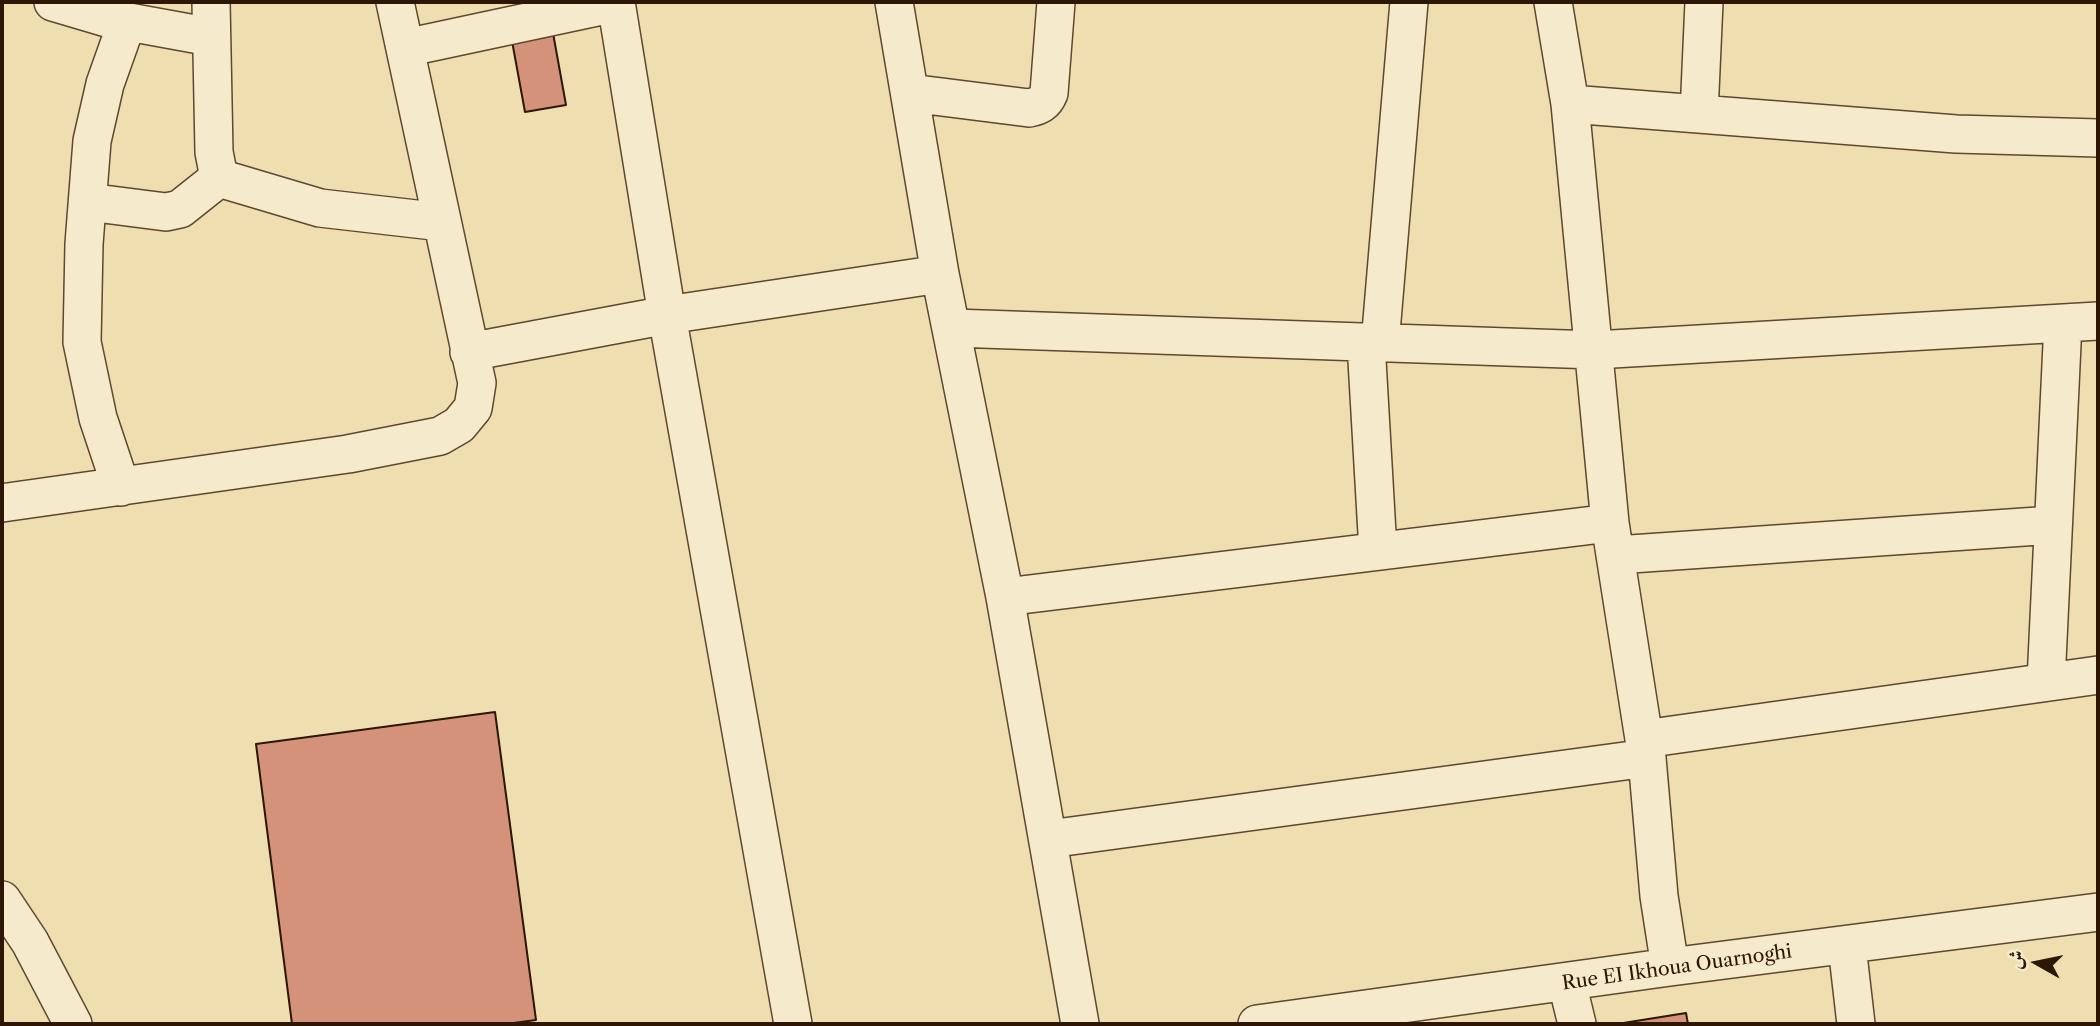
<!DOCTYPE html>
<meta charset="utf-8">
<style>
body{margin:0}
#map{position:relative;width:2100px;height:1026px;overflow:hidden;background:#efdeb0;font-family:"Libre Caslon Text",Amiri,serif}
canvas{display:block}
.frame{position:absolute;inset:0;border:4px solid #2d1604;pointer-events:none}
.north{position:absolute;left:2002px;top:928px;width:70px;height:70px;-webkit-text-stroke:5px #f5eacc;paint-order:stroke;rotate:279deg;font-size:19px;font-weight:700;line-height:28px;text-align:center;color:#2d1604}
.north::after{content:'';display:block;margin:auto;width:24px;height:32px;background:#2d1604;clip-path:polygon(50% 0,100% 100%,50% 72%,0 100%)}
</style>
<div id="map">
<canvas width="2100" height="1026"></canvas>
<div class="frame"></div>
<div class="north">ش</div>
</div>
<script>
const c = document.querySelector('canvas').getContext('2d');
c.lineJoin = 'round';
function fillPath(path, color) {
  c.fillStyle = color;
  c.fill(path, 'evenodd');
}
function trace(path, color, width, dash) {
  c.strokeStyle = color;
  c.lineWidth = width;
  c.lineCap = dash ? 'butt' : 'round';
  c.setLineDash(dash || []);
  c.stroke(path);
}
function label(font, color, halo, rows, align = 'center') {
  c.font = font + ' "Libre Caslon Text",serif';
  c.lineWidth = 5;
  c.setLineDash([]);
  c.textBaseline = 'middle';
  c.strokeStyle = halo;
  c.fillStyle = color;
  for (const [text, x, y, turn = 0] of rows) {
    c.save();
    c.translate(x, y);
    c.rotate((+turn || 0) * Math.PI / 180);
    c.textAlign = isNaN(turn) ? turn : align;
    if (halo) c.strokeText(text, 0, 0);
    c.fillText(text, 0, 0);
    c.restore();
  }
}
const building = new Path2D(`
 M553,33L566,105L525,112L512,41Z
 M495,712L536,1020L506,1024H292L256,744Z
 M1686,1013L1688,1024H1617Z`);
const minor = new Path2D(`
 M53,2L107,18L211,37
 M211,2L214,152L219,178L320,208L442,222
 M616,2L667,315L793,1024
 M894,2L940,274L1005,597L1080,1024
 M1553,2L1570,104L1610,523L1647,758L1659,896L1670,967
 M405,48L616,3
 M910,93L1029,108C1039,106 1045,103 1049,93L1056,2
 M1570,104L1956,134L2098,138
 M1699,114L1704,2
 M88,202L166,212L180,209L219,178
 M953,328L1595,350L2098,321
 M1366,343L1378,551
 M1380,344L1409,2
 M469,352L667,315L940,274
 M121,487L98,418L82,342L84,244L92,141L105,84L127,22
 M2,503L348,454L440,436L459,425L473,408L477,383L395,2
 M1616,555L2053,525
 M1005,597L1610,523
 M2046,682L2063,323
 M1644,739L2098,675
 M1049,839L1647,758
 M2,900L30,942L73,1024
 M1847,946L1856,1024
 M1567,983L1577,1024
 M1257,1024L1670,967L2098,912`);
const streetNames = [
 ["Rue EI Ikhoua Ouarnoghi",1677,968,-8]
];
fillPath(building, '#d39279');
trace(building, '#2d1604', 2);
trace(minor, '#5e482f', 40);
trace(minor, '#f5eacc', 37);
label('19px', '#2d1604', '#f5eacc', streetNames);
</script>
